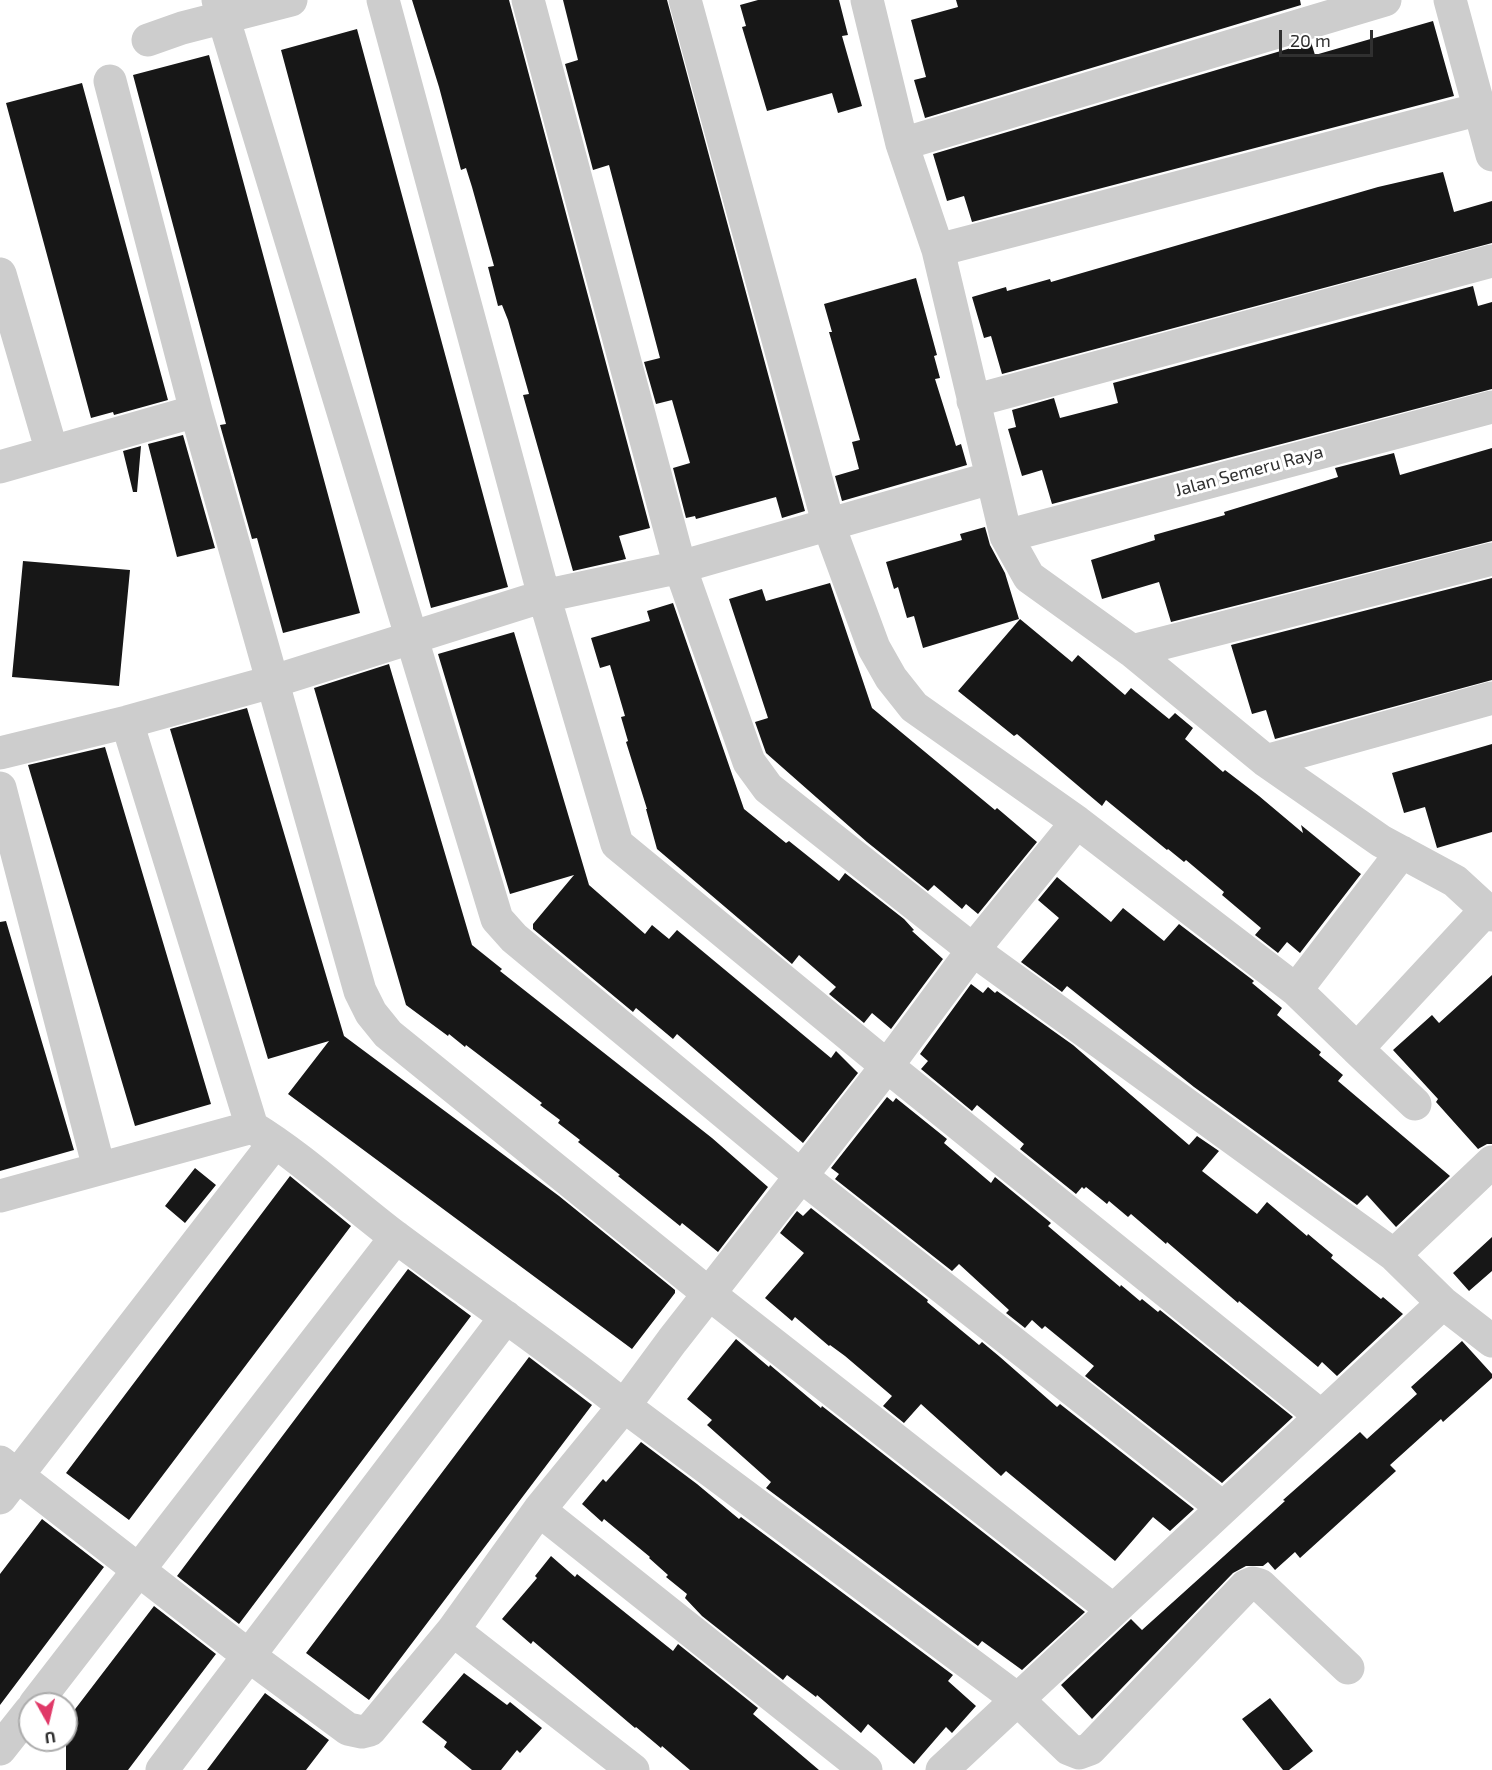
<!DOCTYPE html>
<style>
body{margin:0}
#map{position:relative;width:1492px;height:1770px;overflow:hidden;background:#fff;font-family:"Exo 2",sans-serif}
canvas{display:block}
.north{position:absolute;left:18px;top:1692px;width:60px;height:60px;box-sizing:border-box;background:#fff;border:2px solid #acacac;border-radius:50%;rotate:172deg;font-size:16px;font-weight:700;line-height:24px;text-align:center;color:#303030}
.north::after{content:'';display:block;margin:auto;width:21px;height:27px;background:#e03968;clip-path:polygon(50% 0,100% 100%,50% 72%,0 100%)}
.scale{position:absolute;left:1279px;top:30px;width:94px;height:27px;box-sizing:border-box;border:3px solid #303030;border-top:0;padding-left:8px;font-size:18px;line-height:21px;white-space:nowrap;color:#303030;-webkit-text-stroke:4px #fff;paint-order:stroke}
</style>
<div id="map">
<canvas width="1492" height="1770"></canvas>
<div class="north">U</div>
<div class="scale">20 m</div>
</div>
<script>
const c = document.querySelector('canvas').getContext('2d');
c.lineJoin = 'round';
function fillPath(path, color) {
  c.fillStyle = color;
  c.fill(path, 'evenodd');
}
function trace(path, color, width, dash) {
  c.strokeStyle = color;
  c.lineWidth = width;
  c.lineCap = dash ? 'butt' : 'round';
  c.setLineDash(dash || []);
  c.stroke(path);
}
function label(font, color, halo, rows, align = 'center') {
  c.font = font + ' "Exo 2",sans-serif';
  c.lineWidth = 6;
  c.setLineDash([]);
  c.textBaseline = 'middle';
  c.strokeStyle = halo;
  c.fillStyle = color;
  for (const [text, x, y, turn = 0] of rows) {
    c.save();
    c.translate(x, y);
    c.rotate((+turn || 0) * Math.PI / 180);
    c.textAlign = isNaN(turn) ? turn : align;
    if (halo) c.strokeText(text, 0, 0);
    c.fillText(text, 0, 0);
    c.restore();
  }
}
const building = new Path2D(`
 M412,0H509L650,528L619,536L626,559L573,571L523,395L529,394L508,320L502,305L498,306L488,267L494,266L472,187L466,168L461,170L439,87Z
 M563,0H667L805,511L782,518L776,497L696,519L695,516L686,518L673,468L690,463L672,400L656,404L644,362L660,358L609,165L593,170L565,64L578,60Z
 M758,0H839L848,35L842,36L862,106L838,113L832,93L767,111L742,27L746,26L740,5Z
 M956,0H1300L1301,5L925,118L914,80L926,77L911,20L958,7Z
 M1433,21L1454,96L972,222L964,196L947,201L933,154L1311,42L1315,55Z
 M357,29L508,587L431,608L281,50Z
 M209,55L360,613L283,633L257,538L252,539L220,425L226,424L133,75Z
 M82,83L168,400L114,415L113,412L91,418L6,103Z
 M1443,172L1454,212L1492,201V243L1002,374L991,336L984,338L972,297L1006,287L1007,291L1050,279L1051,282L1378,187Z
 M916,278L937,355L934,356L940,378L935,379L956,446L961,444L967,465L842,501L835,476L859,469L852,442L860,440L829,332H832L824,304Z
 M1473,286L1478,306L1492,302V389L1052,504L1042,470L1022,476L1008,429L1016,427L1012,410L1054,398L1060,418L1118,403L1113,383Z
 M183,435L215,548L177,557L148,444Z
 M141,446L137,492H133L123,451Z
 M1492,448V541L1171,622L1159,582L1102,599L1091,560L1155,540L1154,535L1225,515L1224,512L1338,477L1335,468L1394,453L1400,475Z
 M985,527L990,545L1005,573L1019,619L923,648L914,616L907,618L898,587L894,589L886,562L962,540L960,534Z
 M23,561L130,570L119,686L12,677Z
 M1492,578V680L1275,739L1266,710L1252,714L1231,645Z
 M830,583L872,708L995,810L997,808L1037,842L978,914L966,904L962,909L934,885L928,891L867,842L766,753L755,722L768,718L729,599L762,589L766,601Z
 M673,603L744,809L786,843L789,841L839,881L845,873L904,919L914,930L912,931L943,959L891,1029L872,1013L864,1023L829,994L836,987L799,955L792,964L657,849L646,809H647L626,742L628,741L621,717L625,716L610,665L600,668L591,638L650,621L647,611Z
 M1020,619L1072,662L1078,655L1125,695L1131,688L1169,719L1175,713L1193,728L1185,739L1223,772L1225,770L1259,796L1303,833L1301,825L1361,874L1300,953L1287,942L1278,953L1255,935L1261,928L1222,895L1224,892L1186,860L1184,862L1168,849L1167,850L1106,800L1102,806L1017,734L1014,736L958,691Z
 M514,632L589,885L645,934L652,925L669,939L677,930L831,1058L836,1051L858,1073L803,1143L677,1034L673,1039L636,1008L633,1012L533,929V924L574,875L510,894L438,654Z
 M389,664L472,945L502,969L500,971L712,1138L768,1187L718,1252L682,1223L680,1226L618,1176L620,1175L578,1142L580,1140L558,1123L560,1120L540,1105L542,1103L466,1045L465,1047L449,1034L448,1036L406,1005L314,688Z
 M247,708L344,1036L559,1196L675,1290V1293L632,1349L288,1094L329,1041L268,1059L170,729Z
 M1492,744V832L1437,848L1425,807L1404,813L1392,773Z
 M105,747L211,1104L135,1126L28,765Z
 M1057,877L1111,922L1123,908L1164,941L1179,924L1254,981L1252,983L1282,1008L1277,1015L1321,1052L1319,1055L1343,1075L1338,1081L1450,1176L1396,1227L1367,1195L1357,1205L1194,1087L1067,986L1062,992L1021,962L1059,918L1038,900Z
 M6,921L74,1150L0,1171V922Z
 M1492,975V1144H1487L1478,1149L1436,1102L1438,1099L1393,1050L1432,1015L1439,1023Z
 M971,984L983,993L988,987L995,993L997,991L1073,1045L1189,1145L1197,1136L1219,1151L1202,1171L1257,1214L1267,1202L1307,1236L1308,1234L1333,1255L1331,1258L1381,1299L1383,1297L1403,1314L1337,1376L1322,1362L1318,1367L1239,1301L1238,1303L1167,1242L1166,1244L1131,1214L1128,1217L1109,1201L1107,1204L1086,1187L1084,1189L1082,1187L1076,1194L1020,1149L1024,1144L977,1105L972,1111L921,1069L928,1061L920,1054Z
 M887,1097L893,1102L896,1098L947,1139L944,1143L991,1183L995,1177L1051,1223L1048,1226L1120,1287L1121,1285L1140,1301L1142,1299L1158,1312L1160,1310L1293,1417L1222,1483L1085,1376L1094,1366L1045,1326L1042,1329L1032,1320L1025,1328L1006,1313L1009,1310L959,1264L952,1271L835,1179L839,1174L831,1168Z
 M195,1168L216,1185L185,1223L165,1206Z
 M290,1176L351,1226L129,1520L66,1473Z
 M811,1208L928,1300L927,1302L979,1345L982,1342L1000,1357L1057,1407L1060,1404L1194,1509L1170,1531L1153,1517L1115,1561L1006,1471L1001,1476L921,1404L904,1423L883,1406L892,1396L845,1356L830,1345L829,1346L795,1317L792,1321L765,1298L804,1253L780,1233L797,1211L803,1216Z
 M1492,1237V1271L1469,1291L1453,1273Z
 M408,1269L471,1316L239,1624L177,1576Z
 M736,1339L769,1367L770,1365L821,1408L822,1406L1085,1612L1022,1670L982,1641L978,1646L766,1488L771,1482L707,1425L712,1420L687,1399Z
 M1462,1341L1492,1374V1378L1443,1422L1441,1419L1390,1465L1396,1471L1300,1558L1295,1552L1275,1570L1268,1562L1263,1566H1246L1233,1573L1092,1719L1061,1685L1131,1619L1142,1630L1285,1501L1283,1500L1360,1432L1367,1439L1417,1394L1411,1387Z
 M529,1357L592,1405L369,1700L306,1653Z
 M641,1442L697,1484L739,1519L741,1517L953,1675L948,1681L976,1706L952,1733L946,1727L914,1764L868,1724L861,1733L817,1695L816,1697L787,1675L783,1680L702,1616L685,1598L687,1594L666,1577L668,1575L649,1558L650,1557L604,1519L602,1522L582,1504L603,1479L606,1482Z
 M42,1519L104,1567L0,1705V1574Z
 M551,1556L575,1577L577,1574L673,1651L678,1644L758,1708L753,1714L819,1770H690L662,1746L661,1748L636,1727L635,1728L533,1641L531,1644L502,1619L537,1578L535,1576Z
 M154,1606L216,1654L128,1770H66V1721Z
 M464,1673L507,1705L510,1702L542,1728L520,1753L517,1750L501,1770H472L444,1747L447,1742L422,1722Z
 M265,1693L329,1740L306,1770H207Z
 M1270,1698L1313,1751L1289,1770H1283L1242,1719Z`);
const minor = new Path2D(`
 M218,0L497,919L514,938L801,1176L1223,1508
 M383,0L544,596L617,844L887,1066L1321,1416
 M528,0L680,567L749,762L768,788L973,950L1394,1255L1443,1303L942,1770
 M685,0L829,526L874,648L891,678L914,707L1077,822L1296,990L1357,1049L1486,910
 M867,0L902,144L938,250L1006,536L1029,577L1132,651L1266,761L1381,841L1455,881L1492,915
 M1450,0L1492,155
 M148,40L182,28L291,0
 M902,144L1385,0
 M938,250L1480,109
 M0,274L52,452
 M973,401L1492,261
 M196,411L360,991L371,1013L388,1034L708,1293L1113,1610
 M0,467L196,411L110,81
 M1006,536L1492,407
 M1132,651L1492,559
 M127,722L252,1127
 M0,753L127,722L271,682L544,596L680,567L991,478
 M1266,761L1492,698
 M0,788L99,1168
 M1296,990L1402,852
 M1357,1049L1415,1104
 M0,1196L252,1127C303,1158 349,1202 397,1238C472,1294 550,1347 624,1406L1017,1699L1069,1749L1079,1753L1090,1749L1246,1586L1253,1583L1260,1585L1348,1668
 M1394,1255L1492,1162
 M1443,1303L1492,1341
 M0,1462L249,1656L348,1729L362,1732L370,1730L453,1630L539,1510L624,1406L672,1341L887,1066L973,950L1077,822
 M0,1498L275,1142
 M539,1510L866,1770
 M453,1630L633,1770
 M35,1704L396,1237
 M0,1749L30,1711
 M162,1770L506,1317`);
const streetNames = [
 ["Jalan Semeru Raya",1249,471,-15]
];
fillPath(building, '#171717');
trace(minor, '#cdcdcd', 33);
label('18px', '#303030', '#fff', streetNames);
</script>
